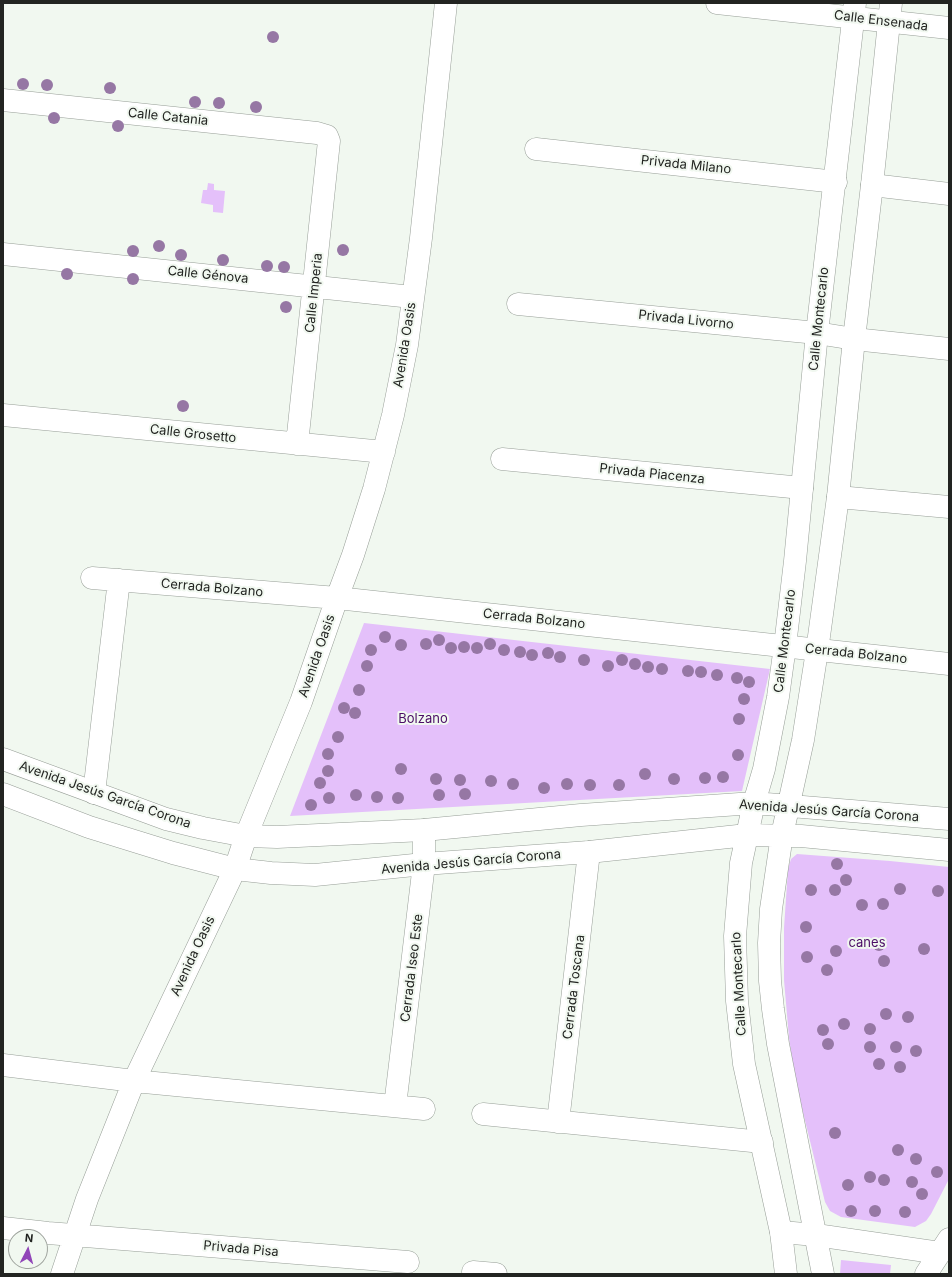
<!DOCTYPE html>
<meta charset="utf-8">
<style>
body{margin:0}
#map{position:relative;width:952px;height:1277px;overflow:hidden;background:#f1f8f0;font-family:Inter,sans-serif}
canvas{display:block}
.frame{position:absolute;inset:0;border:4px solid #222421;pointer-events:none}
.north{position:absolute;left:8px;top:1229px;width:40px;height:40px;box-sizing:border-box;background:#f1f8f0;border:1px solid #9ea39d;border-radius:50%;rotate:6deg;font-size:11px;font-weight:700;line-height:16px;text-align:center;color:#222421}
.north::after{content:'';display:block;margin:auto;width:14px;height:18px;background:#9146b8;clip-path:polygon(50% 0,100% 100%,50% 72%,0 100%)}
</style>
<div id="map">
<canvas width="952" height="1277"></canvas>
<div class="frame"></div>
<div class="north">N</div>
</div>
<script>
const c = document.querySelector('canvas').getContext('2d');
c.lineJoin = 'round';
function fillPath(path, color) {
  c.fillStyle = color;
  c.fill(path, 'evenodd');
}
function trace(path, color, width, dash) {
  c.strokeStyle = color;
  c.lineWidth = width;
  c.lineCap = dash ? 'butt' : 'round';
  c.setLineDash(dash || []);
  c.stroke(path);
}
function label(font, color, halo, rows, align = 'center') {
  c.font = font + ' Inter,sans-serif';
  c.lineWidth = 4;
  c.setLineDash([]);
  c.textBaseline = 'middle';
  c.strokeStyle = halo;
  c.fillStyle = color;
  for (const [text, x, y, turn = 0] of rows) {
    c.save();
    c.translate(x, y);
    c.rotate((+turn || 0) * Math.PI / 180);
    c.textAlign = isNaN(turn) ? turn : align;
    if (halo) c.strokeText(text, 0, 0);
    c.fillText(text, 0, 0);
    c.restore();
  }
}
const green = new Path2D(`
 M208,183L214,184V190L225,191L223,213L213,212V205L201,203L203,190H207Z
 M364,623L770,669L742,791L290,816Z
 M797,854L890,861L949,867V1179L931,1214L926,1221L915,1227L841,1217L830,1211L825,1202L795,1080L789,1038L784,980V928L788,869L791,859Z
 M841,1260L891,1265L890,1274H840Z`);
const street = new Path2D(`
 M717,3L949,28
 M3,100L317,133L327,136L329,141L297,444
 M536,149L836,182
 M872,185L949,194
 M3,254L412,297
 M518,304L817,333L854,339L949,349
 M3,415L384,452
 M502,459L802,488
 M838,497L949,507
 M92,578L337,598L949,664
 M94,793L119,580
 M3,1065L134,1081L424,1109
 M395,1106L424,864V830
 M483,1114L762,1142
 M558,1122L589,852
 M3,1228L48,1233L408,1262
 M781,1232L816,1235L940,1253
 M473,1272L496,1274
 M62,1274L87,1199L134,1081L235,869L246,836L301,702L337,598L353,555L374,489L393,415L407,345L421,238L446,3
 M926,1274L949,1239`);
const secondary = new Path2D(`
 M3,759L166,819L203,828L246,836L277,837L424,830L581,815L754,803L949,819
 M3,794L89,827L173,853L235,869L271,873L315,875L424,864L589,852L747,835L801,836L949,850
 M786,1274L781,1232L744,1064L737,1001L735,936L741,863L754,803L764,769L778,697L785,646L795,561L817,333L855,3
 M823,1274L778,1044L773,1009L770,981L769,943L771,909L782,835L803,740L817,651L838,497L854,339L872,185L891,3`);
const trees = [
 [273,37],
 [23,84],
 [47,85],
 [110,88],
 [195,102],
 [219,103],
 [256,107],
 [54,118],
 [118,126],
 [159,246],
 [343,250],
 [133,251],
 [181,255],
 [223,260],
 [267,266],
 [284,267],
 [67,274],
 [133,279],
 [286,307],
 [183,406],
 [385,637],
 [439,640],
 [426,644],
 [490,644],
 [401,645],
 [464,647],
 [451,648],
 [477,648],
 [371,650],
 [504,650],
 [520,652],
 [548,653],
 [532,655],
 [560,657],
 [584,660],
 [622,660],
 [635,664],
 [367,666],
 [608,666],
 [648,667],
 [662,669],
 [688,671],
 [701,672],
 [717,675],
 [737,678],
 [749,682],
 [359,690],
 [744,699],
 [344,708],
 [355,713],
 [739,719],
 [338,737],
 [328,754],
 [738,755],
 [401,769],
 [328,771],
 [645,774],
 [723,777],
 [705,778],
 [436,779],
 [674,779],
 [460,780],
 [491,781],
 [320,783],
 [513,784],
 [567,784],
 [590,785],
 [619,785],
 [544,788],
 [465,794],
 [356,795],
 [439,795],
 [377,797],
 [329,798],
 [398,798],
 [311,805],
 [837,864],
 [846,880],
 [900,889],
 [811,890],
 [835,890],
 [938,891],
 [883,904],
 [862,905],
 [806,927],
 [879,945],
 [924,949],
 [836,951],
 [807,957],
 [884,961],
 [827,970],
 [886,1014],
 [908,1017],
 [844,1024],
 [870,1029],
 [823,1030],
 [828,1044],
 [870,1047],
 [896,1047],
 [916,1051],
 [879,1064],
 [900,1067],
 [835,1133],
 [898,1150],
 [916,1159],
 [937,1172],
 [870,1177],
 [884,1180],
 [912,1182],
 [848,1185],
 [922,1194],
 [851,1211],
 [875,1211],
 [905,1212]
];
const streetNames = [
 ["Calle Ensenada",881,21,7],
 ["Calle Catania",168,117,6],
 ["Privada Milano",686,165,6],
 ["Calle Génova",208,275,6],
 ["Calle Imperia",314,293,-84],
 ["Calle Montecarlo",819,319,-84],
 ["Privada Livorno",686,320,6],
 ["Avenida Oasis",405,345,-81],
 ["Calle Grosetto",193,434,6],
 ["Privada Piacenza",652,474,6],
 ["Cerrada Bolzano",212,588,5],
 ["Cerrada Bolzano",534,619,6],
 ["Calle Montecarlo",785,641,-83],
 ["Cerrada Bolzano",856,654,6],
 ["Avenida Oasis",317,656,-71],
 ["Avenida Jesús García Corona",105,795,19],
 ["Avenida Jesús García Corona",829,811,4],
 ["Avenida Jesús García Corona",471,862,-5],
 ["Avenida Oasis",193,956,-65],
 ["Cerrada Iseo Este",412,968,-83],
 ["Calle Montecarlo",739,984,-93],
 ["Cerrada Toscana",574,987,-83],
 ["Privada Pisa",241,1249,5]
];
const parkNames = [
 ["Bolzano",423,719],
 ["canes",867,943]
];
fillPath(green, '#e4c0fa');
trace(street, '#979e97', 23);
trace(secondary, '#979e97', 23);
trace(street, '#fff', 22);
trace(secondary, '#fff', 22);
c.fillStyle = '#9677a4';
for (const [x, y] of trees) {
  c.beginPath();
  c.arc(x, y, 6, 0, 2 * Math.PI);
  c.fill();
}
label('13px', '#222421', '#f1f8f0', streetNames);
label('13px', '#4b0d66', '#f1f8f0', parkNames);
</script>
